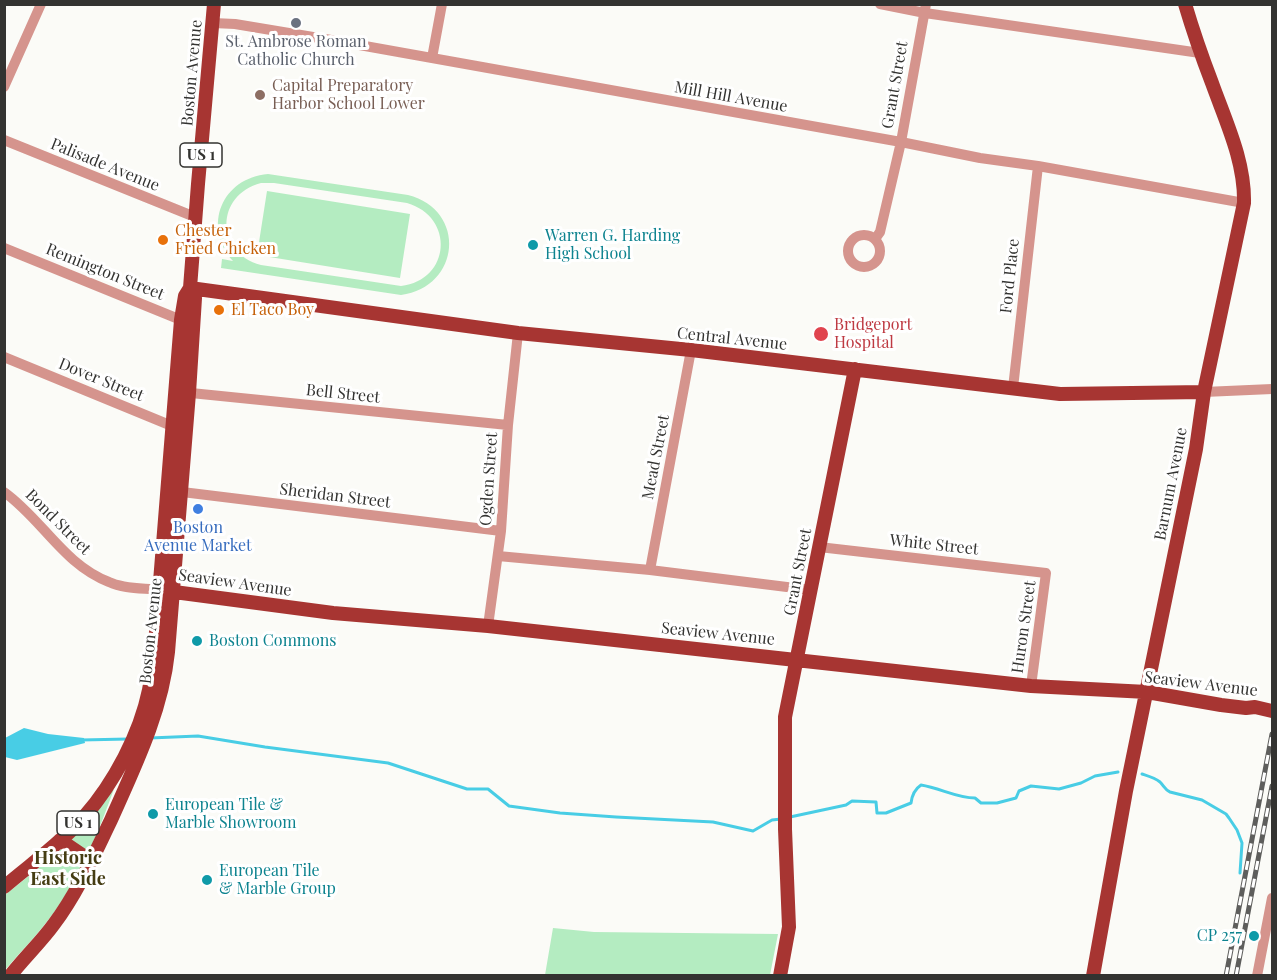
<!DOCTYPE html>
<style>
body{margin:0}
#map{position:relative;width:1277px;height:980px;overflow:hidden;background:#fbfbf7;font-family:"Playfair Display",serif}
canvas{display:block}
.frame{position:absolute;inset:0;border:6px solid #333331;pointer-events:none}
</style>
<div id="map">
<canvas width="1277" height="980"></canvas>
<div class="frame"></div>
</div>
<script>
const c = document.querySelector('canvas').getContext('2d');
c.lineJoin = 'round';
function fillPath(path, color) {
  c.fillStyle = color;
  c.fill(path, 'evenodd');
}
function trace(path, color, width, dash) {
  c.strokeStyle = color;
  c.lineWidth = width;
  c.lineCap = dash ? 'butt' : 'round';
  c.setLineDash(dash || []);
  c.stroke(path);
}
function label(font, color, halo, rows, align = 'center') {
  c.font = font + ' "Playfair Display",serif';
  c.lineWidth = 6;
  c.setLineDash([]);
  c.textBaseline = 'middle';
  c.strokeStyle = halo;
  c.fillStyle = color;
  for (const [text, x, y, turn = 0] of rows) {
    c.save();
    c.translate(x, y);
    c.rotate((+turn || 0) * Math.PI / 180);
    c.textAlign = isNaN(turn) ? turn : align;
    if (halo) c.strokeText(text, 0, 0);
    c.fillText(text, 0, 0);
    c.restore();
  }
}
const green = new Path2D(`
 M268,174L408,195C467,210 461,287 401,295L221,268L222,259L233,261C202,226 222,178 268,174ZM261,183H274L407,203C455,217 451,280 401,286L261,265C215,253 215,195 261,183Z
 M267,191L410,214L400,278L257,255Z
 M114,789C100,828 84,867 61,902C45,927 24,948 5,970V895L56,854L77,833Z
 M553,928L594,932L778,934L770,975H545Z`);
const water = new Path2D(`
 M24,728L48,734L84,738L85,743L17,760L5,757V738Z`);
const stream = new Path2D(`
 M150,738L198,736L265,747L388,763L467,789H488L509,806L560,813L616,817L713,822L753,831L772,820L781,819
 M81,740L128,739
 M1142,774C1148,776 1155,778 1160,782C1164,786 1165,790 1170,792L1202,800L1226,814L1229,818L1237,830L1242,843L1240,873
 M790,817L846,805L852,801L876,802L877,813H886L911,803C912,795 915,789 921,785C940,788 957,798 975,798L981,803H997L1016,798L1019,791L1031,786L1059,789L1081,783L1095,776L1118,772`);
const minor = new Path2D(`
 M880,4L925,13L1200,53
 M213,23L235,24L337,41L901,142L980,158L1038,166L1244,203
 M432,58L442,4
 M4,87L41,4
 M4,140L195,217
 M848 251a16 16 0 1 1 32 0a16 16 0 1 1-32 0Z
 M875,239L880,232L901,142L926,4
 M4,248L181,320L188,321
 M4,357L172,426L180,427
 M1013,388L1038,166
 M181,392L508,425
 M1204,392L1272,389
 M174,491L501,531
 M4,492C42,519 64,565 109,582C124,589 143,588 159,590
 M819,547L1046,573L1031,686
 M498,556L650,570L811,590
 M650,570L691,350
 M488,626L501,531L508,425L518,333
 M1257,976L1272,898`);
const major = new Path2D(`
 M190,288L518,333L691,350L1060,394L1204,392
 M159,590L333,613L488,626L1031,686L1147,692L1221,705L1246,708L1255,707L1272,711
 M60,840L91,861
 M4,887C31,864 61,843 84,817C114,783 140,734 149,690C152,675 153,660 155,644L181,320L185,296L190,288
 M10,976C24,958 41,942 54,924C78,892 94,855 111,820C135,766 162,711 168,652L189,393L195,298L190,288L198,184L214,4
 M780,976L789,927L785,829V717L855,369
 M1093,976L1126,791L1196,449L1204,392L1244,203C1245,161 1226,122 1212,83C1202,57 1193,31 1185,4`);
const rail = new Path2D(`
 M1226,976L1272,734
 M1236,976L1272,786`);
const markers = [
 [296,23,6,"#6b7280"],
 [260,95,6,"#8d6e63"],
 [163,240,6,"#e8710a"],
 [533,245,6,"#0f9aa8"],
 [219,310,6,"#e8710a"],
 [821,334,8,"#e0444e"],
 [198,509,6,"#3f7fe0"],
 [197,641,6,"#0f9aa8"],
 [153,814,6,"#0f9aa8"],
 [207,880,6,"#0f9aa8"],
 [1254,936,6,"#0f9aa8"]
];
const shields = [
 [201,155,42],
 [78,823,42]
];
const shieldNames = [
 ["US 1",201,155],
 ["US 1",78,823]
];
const worshipNames = [
 ["St. Ambrose Roman",296,42],
 ["Catholic Church",296,60]
];
const streetNames = [
 ["Boston Avenue",192,73,-85],
 ["Grant Street",895,85,-80],
 ["Mill Hill Avenue",731,97,10],
 ["Palisade Avenue",105,165,22],
 ["Remington Street",105,272,22],
 ["Ford Place",1010,276,-84],
 ["Central Avenue",732,339,6],
 ["Dover Street",101,380,22],
 ["Bell Street",343,394,6],
 ["Mead Street",656,457,-79],
 ["Ogden Street",489,479,-86],
 ["Barnum Avenue",1171,484,-79],
 ["Sheridan Street",335,496,7],
 ["Bond Street",58,522,45],
 ["White Street",934,545,6],
 ["Grant Street",798,572,-79],
 ["Seaview Avenue",235,583,8],
 ["Huron Street",1024,627,-82],
 ["Boston Avenue",151,631,-84],
 ["Seaview Avenue",718,634,6],
 ["Seaview Avenue",1201,684,7]
];
const educationNames = [
 ["Capital Preparatory",272,86],
 ["Harbor School Lower",272,104]
];
const foodNames = [
 ["Chester",175,231],
 ["Fried Chicken",175,249],
 ["El Taco Boy",231,310]
];
const cultureNames = [
 ["Warren G. Harding",545,236],
 ["High School",545,254],
 ["Boston Commons",209,641],
 ["European Tile &",165,805],
 ["Marble Showroom",165,823],
 ["European Tile",219,871],
 ["& Marble Group",219,889],
 ["CP 257",1242,936,"right"]
];
const healthNames = [
 ["Bridgeport",834,325],
 ["Hospital",834,343]
];
const shopNames = [
 ["Boston",198,528],
 ["Avenue Market",198,546]
];
const neighbourhoodNames = [
 ["Historic",68,858],
 ["East Side",68,879]
];
fillPath(green, '#b4ecc1');
fillPath(water, '#48cde5');
trace(stream, '#48cde5', 3);
trace(minor, '#d5948d', 10);
trace(major, '#a73532', 14);
trace(rail, '#5e5e5c', 5);
trace(rail, '#fff', 3, [9]);
for (const [x, y, r, color] of markers) {
  const dot = new Path2D();
  dot.arc(x, y, r, 0, 2 * Math.PI);
  c.fillStyle = color;
  c.fill(dot);
  trace(dot, '#fff', 2);
}
for (const [x, y, w] of shields) {
  const box = new Path2D();
  box.roundRect(x - w / 2, y - 12, w, 24, 4.5);
  c.fillStyle = '#fff';
  c.fill(box);
  trace(box, '#333331', 1.5);
}
label('bold 15px', '#333331', null, shieldNames);
label('16px', '#5b616d', '#fff', worshipNames);
label('16px', '#333331', '#fff', streetNames);
label('16px', '#785e54', '#fff', educationNames, 'left');
label('16px', '#c56008', '#fff', foodNames, 'left');
label('16px', '#0d838f', '#fff', cultureNames, 'left');
label('16px', '#be3a42', '#fff', healthNames, 'left');
label('16px', '#366cbe', '#fff', shopNames);
label('bold 18px', '#453d13', '#fff', neighbourhoodNames);
</script>
